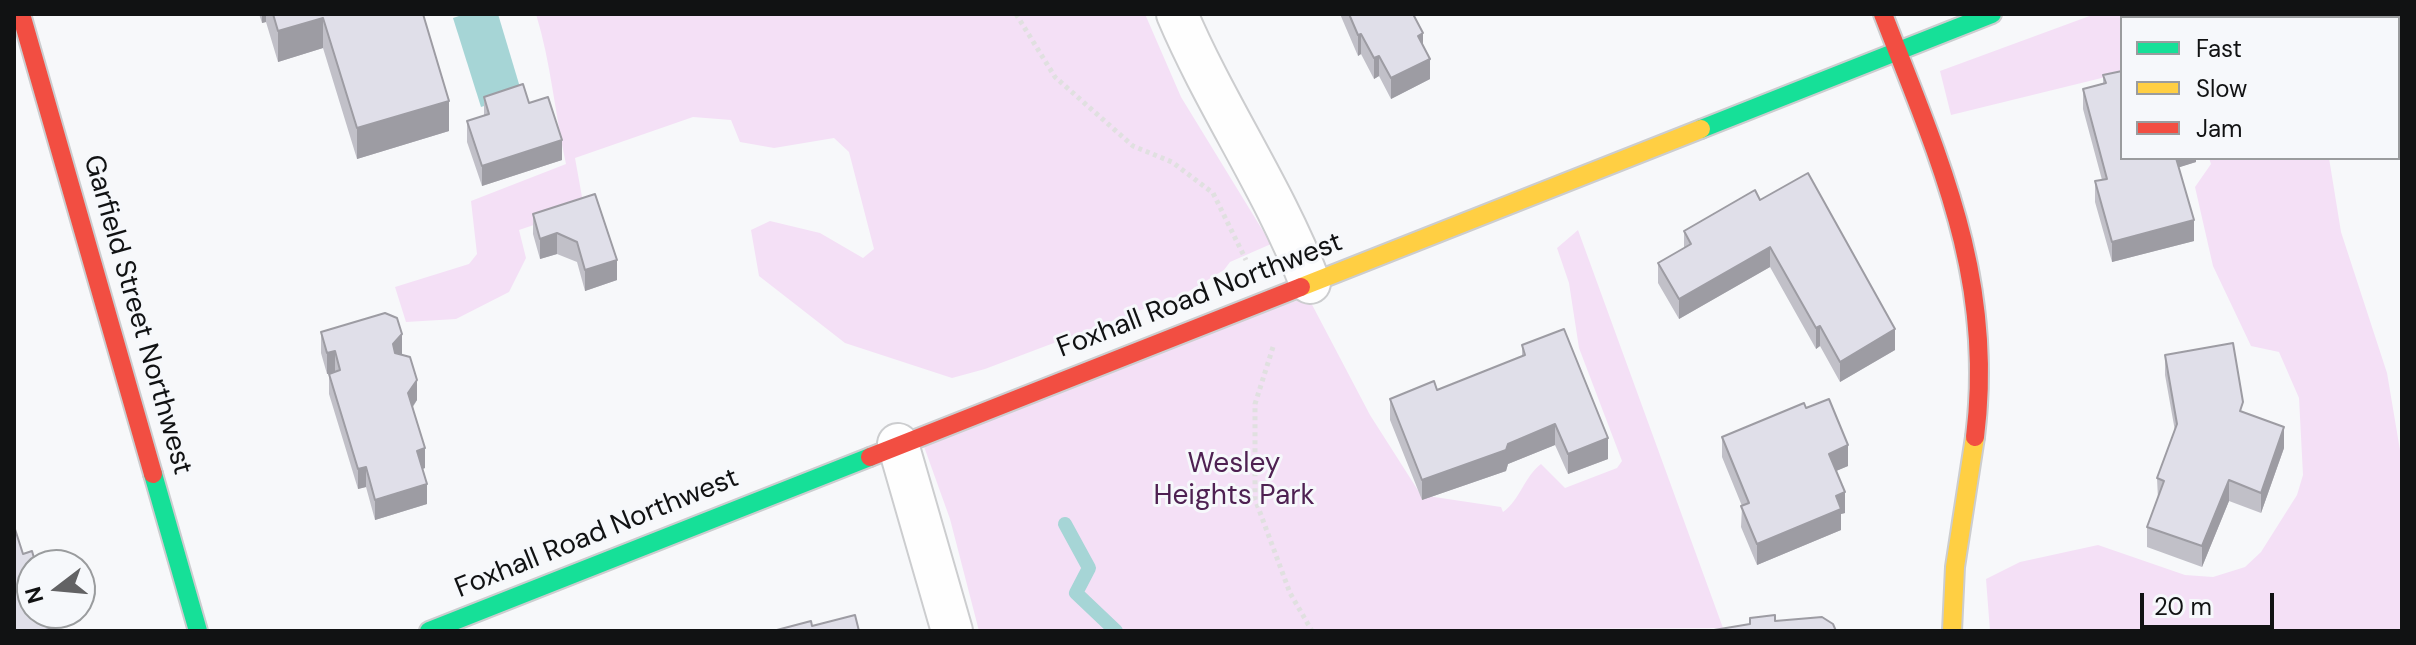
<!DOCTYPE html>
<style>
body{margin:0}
#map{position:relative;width:2416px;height:645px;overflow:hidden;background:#f7f8fa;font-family:"DM Sans",sans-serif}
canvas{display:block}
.frame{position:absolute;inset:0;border:16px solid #111213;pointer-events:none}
.legend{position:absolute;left:2120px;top:16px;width:280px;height:144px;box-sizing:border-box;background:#f6f8fb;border:2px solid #9a9c9e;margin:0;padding:10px 14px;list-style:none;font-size:24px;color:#111213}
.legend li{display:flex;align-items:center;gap:16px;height:40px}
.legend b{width:40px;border:2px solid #9a9c9e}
.north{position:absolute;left:16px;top:549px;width:80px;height:80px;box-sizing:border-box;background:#f6f8fb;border:2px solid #9a9c9e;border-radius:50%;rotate:254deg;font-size:22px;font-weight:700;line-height:32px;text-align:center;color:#111213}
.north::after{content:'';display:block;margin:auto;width:28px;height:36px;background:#626264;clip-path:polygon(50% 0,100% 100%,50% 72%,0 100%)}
.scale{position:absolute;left:2140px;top:593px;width:134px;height:36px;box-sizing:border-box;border:4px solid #111213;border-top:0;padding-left:10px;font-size:24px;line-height:28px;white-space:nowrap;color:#111213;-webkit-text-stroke:6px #f6f8fb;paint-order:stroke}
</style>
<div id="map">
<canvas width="2416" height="645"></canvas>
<div class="frame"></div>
<ul class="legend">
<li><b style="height:10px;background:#16e098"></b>Fast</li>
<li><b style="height:10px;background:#ffcf43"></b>Slow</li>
<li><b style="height:10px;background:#f24e42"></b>Jam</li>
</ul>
<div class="north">N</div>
<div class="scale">20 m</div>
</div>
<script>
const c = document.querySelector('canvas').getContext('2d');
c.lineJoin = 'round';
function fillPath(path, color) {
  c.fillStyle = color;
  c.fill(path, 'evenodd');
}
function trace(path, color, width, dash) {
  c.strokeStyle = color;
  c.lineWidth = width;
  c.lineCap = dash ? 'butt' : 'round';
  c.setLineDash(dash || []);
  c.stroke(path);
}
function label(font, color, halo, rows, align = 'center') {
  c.font = font + ' "DM Sans",sans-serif';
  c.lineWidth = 6;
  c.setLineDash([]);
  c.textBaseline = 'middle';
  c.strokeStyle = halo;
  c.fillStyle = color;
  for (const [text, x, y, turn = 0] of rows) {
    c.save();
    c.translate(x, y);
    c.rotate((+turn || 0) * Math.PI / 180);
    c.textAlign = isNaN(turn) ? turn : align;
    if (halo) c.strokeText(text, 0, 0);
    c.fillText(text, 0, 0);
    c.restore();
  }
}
const green = new Path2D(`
 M536,14H1145L1181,97L1271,244L1230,262L1224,270L1186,293L985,369L952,378L845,343L759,276L751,230L770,221L820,233L863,258L874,249L849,152L834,138L774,148L740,142L731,120L693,117L575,158L584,208L519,230L526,258L509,292L456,319L406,322L395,287L469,264L477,254L471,201L566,164C555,114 551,63 536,14Z
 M2095,14H2314L2315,18H2122V73L1951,115L1940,71Z
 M2209,158H2329L2341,232L2387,373L2402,462V631H1990L1986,579L2020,562L2098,545L2185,575L2213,577L2245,567L2261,552L2297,495L2303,475L2299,398L2279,352L2251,346L2213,266L2195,187L2211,164Z
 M1578,230L1723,628L979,631L950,519L917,427L1308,297L1370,415L1421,495L1501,507L1503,512C1520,500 1524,477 1541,464L1565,488L1617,468L1622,461L1579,348L1569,283L1557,248Z`);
const water = new Path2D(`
 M465,14H498L522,94L481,107L453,18Z`);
const stream = new Path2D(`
 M1065,524L1089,568L1076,593L1116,631`);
const path = new Path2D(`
 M1016,14L1055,77L1133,146L1172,162L1213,193L1246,260
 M1273,347L1255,404V499L1290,593L1312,631`);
const street = new Path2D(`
 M1177,14C1216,106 1274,189 1310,283
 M898,444L952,631`);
const fast = new Path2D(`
 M1701,129L1992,14
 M153,474L198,631
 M429,631L870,457`);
const slow = new Path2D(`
 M1301,287L1701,129
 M1952,631L1955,567L1975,437`);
const jam = new Path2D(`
 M21,14L153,474
 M1883,14C1939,159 1995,278 1975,437
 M870,457L1301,287`);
const wall = new Path2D(`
 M259,14H427L423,15L449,131L357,159L323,48L278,62L266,22L262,23Z
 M1340,14H1413L1423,46L1430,79L1391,99L1379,76L1374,79L1361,54L1358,56Z
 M2103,75L2196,158V162L2179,167L2194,241L2112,262L2095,202V181L2102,180L2083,109V89L2103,83Z
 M484,97L529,103L562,160L482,186L467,142V121L484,116Z
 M595,194L617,280L585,291L577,262L557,254L540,259L533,234V214Z
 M1760,200L1895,350L1840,382L1820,346L1816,349L1770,267L1679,319L1658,283V263L1684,248V231Z
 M321,332L402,355L417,400L413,407L425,468L422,469L427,504L375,520L366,487L358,489L329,394V374L335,372L327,374L321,353Z
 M1522,345L1608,459L1568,474L1555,445L1508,464L1506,471L1422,500L1390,420V399L1437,390L1522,356Z
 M2165,355L2243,412L2284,448L2261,513L2229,501L2202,567L2147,547V527L2158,499L2157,478L2175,431L2165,375Z
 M1806,408L1848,466L1836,471L1845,513L1841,514V530L1757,565L1741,527L1742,506L1722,457V437Z`);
const shadedWall = new Path2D(`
 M262,14H266V22L262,23Z
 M323,18V48L278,62V31Z
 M1423,33V53L1418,36Z
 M1361,34V54L1358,56V35Z
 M1379,56V76L1374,79V58Z
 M1430,59V79L1391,99V78Z
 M449,101V131L357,159V128Z
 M562,140V160L482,186V166Z
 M2174,158H2196V162L2174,169Z
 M2194,220V241L2112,262V242Z
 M557,233V254L540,259V239Z
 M1770,247V267L1679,319V299Z
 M617,260V280L585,291V270Z
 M1820,326V346L1816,349V328Z
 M1895,329V350L1840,382V362Z
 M402,334V355L393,365V344Z
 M335,351V372L327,374V353Z
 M417,380V400L408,413V393Z
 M1555,424V445L1508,464L1506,471L1422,500V480Z
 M2284,427V448L2261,513V493Z
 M1608,438V459L1568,474V454Z
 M1848,445V466L1829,474V454Z
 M425,448V468L417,471V451Z
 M366,467V487L358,489V469Z
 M2229,480V501L2202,567V546Z
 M427,484V504L375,520V500Z
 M1845,492V513L1841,514V530L1757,565V544L1836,496Z
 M56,627V631H42Z`);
const building = new Path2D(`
 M273,14H423L449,101L357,128L323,18L278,31Z
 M1349,14H1413L1423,33L1418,36L1430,59L1391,78L1379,56L1374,58L1361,34L1358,35Z
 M2122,71V158H2176L2194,220L2112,242L2095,181L2107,179L2083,89L2106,83L2103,75Z
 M523,84L529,103L548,97L562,140L482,166L467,121L489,114L484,97Z
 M1808,173L1895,329L1840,362L1820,326L1816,328L1770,247L1679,299L1658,263L1691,244L1684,231L1755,190L1760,200Z
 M595,194L617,260L585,270L577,242L557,233L540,239L533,214Z
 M385,313L397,318L402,334L393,344L395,353L410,357L417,380L408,393L425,448L417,451L427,484L375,500L366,467L358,469L329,374L340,370L335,351L327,353L321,332Z
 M1564,329L1608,438L1568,454L1555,424L1508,444L1506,450L1422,480L1390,399L1434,381L1437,390L1525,355L1522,345Z
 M2233,343L2243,402L2240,411L2284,427L2261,493L2229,480L2202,546L2147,527L2164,481L2157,478L2177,424L2165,355Z
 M1829,399L1848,445L1829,454L1845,492L1836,496L1841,509L1757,544L1741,506L1749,503L1722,437L1804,403L1806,408Z
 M14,526L23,554L32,551L36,565H32V613H51L56,627L42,631H14Z
 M855,615L859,631H773L811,621L812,626Z
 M1775,615V621L1822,617L1833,624L1836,631H1708L1750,624V618Z`);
const streetNames = [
 ["Foxhall Road Northwest",1200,296,-21],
 ["Garfield Street Northwest",137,315,74],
 ["Foxhall Road Northwest",597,534,-22]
];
const parkNames = [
 ["Wesley",1234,465],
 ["Heights Park",1234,497]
];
fillPath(green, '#f4e0f6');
fillPath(water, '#a6d5d6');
trace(stream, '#a6d5d6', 14);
trace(street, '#cccdcf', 44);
trace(fast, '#cccdcf', 22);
trace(slow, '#cccdcf', 22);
trace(jam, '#cccdcf', 22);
trace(path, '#e0e0e0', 5, [4, 4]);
trace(street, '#fefefe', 40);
trace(fast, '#16e098', 18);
trace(slow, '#ffcf43', 18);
trace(jam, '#f24e42', 18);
fillPath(wall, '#c1c0c8');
fillPath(shadedWall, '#9d9ca3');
fillPath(building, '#e0dfe9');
trace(building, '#9d9ca3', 2);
label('28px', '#111213', '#f6f8fb', streetNames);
label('28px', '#4e2152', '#f6f8fb', parkNames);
</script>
